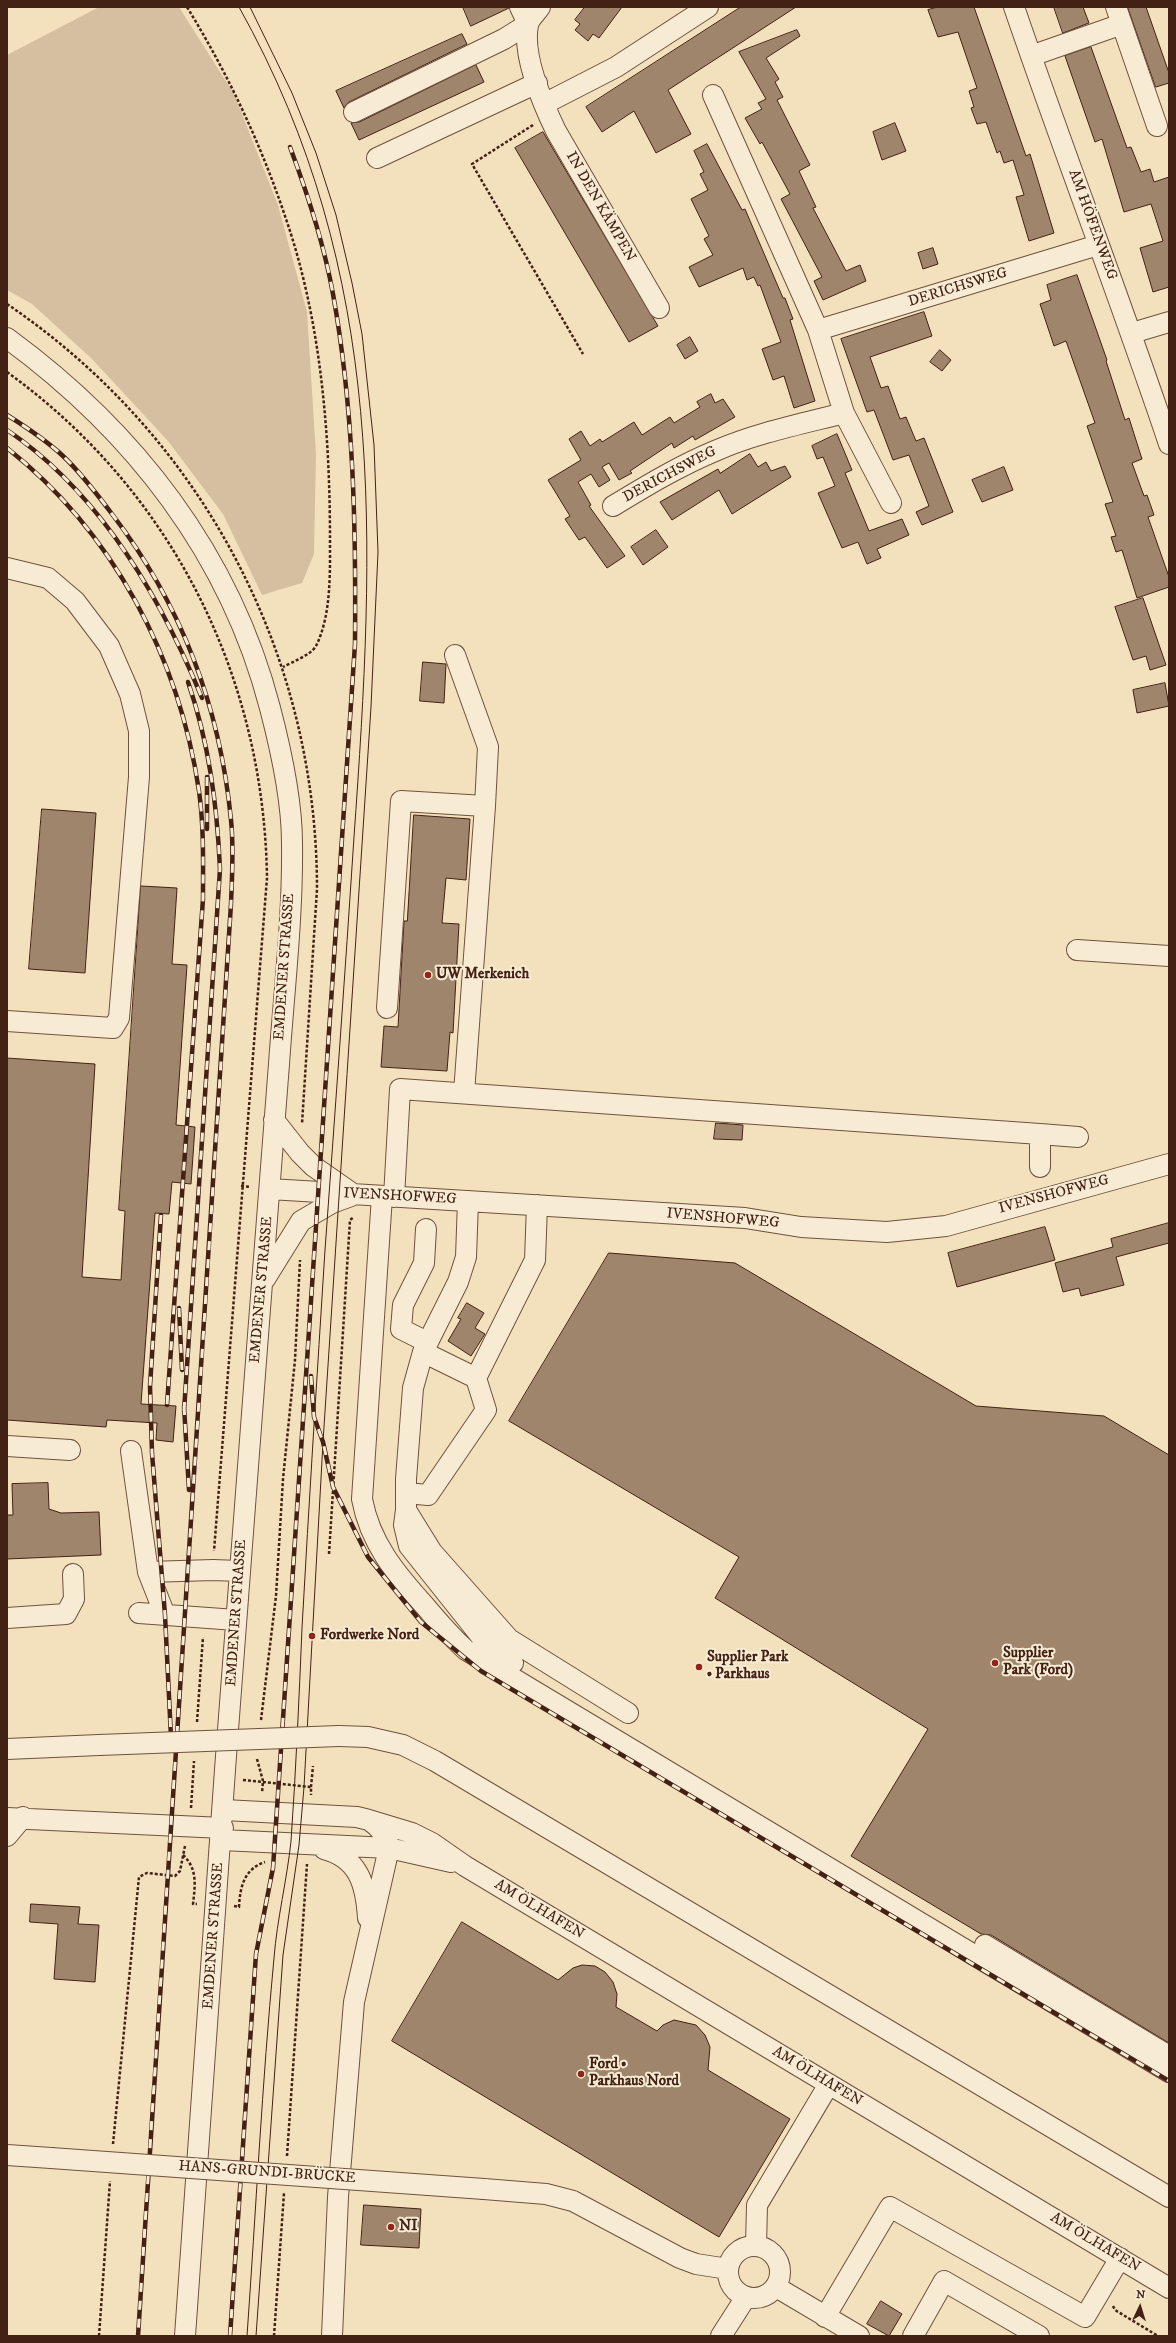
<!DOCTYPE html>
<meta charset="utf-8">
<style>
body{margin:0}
#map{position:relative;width:1176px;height:2343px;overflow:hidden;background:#f2e1bc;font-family:"IM FELL DW Pica",serif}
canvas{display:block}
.frame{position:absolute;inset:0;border:8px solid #442115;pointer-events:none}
.north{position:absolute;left:1120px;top:2287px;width:40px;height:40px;-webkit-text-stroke:3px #f7ecd3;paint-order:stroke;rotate:4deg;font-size:11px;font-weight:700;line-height:16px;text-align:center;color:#442115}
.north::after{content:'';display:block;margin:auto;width:14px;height:18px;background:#442115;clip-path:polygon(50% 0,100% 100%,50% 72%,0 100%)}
</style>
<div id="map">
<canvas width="1176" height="2343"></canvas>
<div class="frame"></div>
<div class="north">N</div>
</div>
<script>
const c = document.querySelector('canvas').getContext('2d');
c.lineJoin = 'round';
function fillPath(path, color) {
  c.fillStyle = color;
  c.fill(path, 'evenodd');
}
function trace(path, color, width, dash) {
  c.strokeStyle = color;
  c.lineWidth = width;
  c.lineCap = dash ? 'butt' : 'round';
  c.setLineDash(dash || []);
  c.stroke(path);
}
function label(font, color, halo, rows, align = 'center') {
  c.font = font + ' "IM FELL DW Pica",serif';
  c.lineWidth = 4;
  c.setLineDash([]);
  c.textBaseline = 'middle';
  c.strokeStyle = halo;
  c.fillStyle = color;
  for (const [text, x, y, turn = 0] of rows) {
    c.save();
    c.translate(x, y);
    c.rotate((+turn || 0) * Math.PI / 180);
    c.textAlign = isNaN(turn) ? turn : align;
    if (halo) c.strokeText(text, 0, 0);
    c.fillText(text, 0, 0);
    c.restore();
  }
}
const green = new Path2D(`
 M99,7H179L234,94L278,205L307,312L316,454L314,554L302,583L262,595L223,514L168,441L92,359L32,304L7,290V55Z`);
const building = new Path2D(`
 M463,7H509V8L471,26Z
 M585,7H622L599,38L593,34L588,41L575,30L580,24L575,20Z
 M741,7H796L668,90L691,134L656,153L634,111L602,132L586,107Z
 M938,7H974L1026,156L1030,154L1054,233L1029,241L1016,197L1024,195L1013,160L1004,163L1000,151L997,153L986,122L977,124L971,108L974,107L969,91L977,88L958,32L938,37L928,10Z
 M1054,7H1083L1089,23L1063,33Z
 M1128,7H1146L1169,73V83L1156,87Z
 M797,30L800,36L766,58L779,79L775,82L783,97L777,100L810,165L799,171L816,207L813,208L846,271L860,265L866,281L823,300L814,281L822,277L781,199L790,194L762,142L760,144L745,118L762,109L758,103L766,99L739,52Z
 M462,34L467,44L349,102L344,108L336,91Z
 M1091,47L1127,148L1131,147L1141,172L1150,169L1154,182L1169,177V287L1153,292L1140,248L1163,241L1151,204L1124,212L1102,139L1095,142L1065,56Z
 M476,65L484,82L359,140L351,123L359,122Z
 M895,123L906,151L882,160L873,132Z
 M543,132L658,326L629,342L515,148Z
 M707,144L742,210L745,209L783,298H785L793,319L790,320L815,401L794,408L784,376L773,380L762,349L781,342L760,285L758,286L754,277L747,280L743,268L699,287L689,267L713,255L704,239L709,236L691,199L708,190L700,174L704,172L694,151Z
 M933,248L938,264L923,269L918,253Z
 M1077,275L1107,360L1106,361L1125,420L1129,418L1142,459L1132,463L1144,496L1147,495L1154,515L1148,517L1169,577V587L1137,598L1122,550L1116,552L1111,537L1116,536L1105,504L1113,502L1087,426L1095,423L1066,341L1054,346L1040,304L1051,300L1047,285Z
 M924,312L932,336L870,357L881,388L888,386L900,419L906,417L916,441L924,438L953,512L922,525L916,512L929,506L909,455L893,460L874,410L867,412L841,339Z
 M690,337L698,351L685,359L677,345Z
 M940,350L951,360L942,371L930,362Z
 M711,394L715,403L723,399L735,417L695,440L693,436L674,448L672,443L630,471L632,473L619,480L609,463L602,467L610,480L599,487L591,474L578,482L591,505L589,506L625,556L607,568L585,537L579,540L565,519L570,516L548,480L581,460L569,439L581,431L590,446L600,439L602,442L634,422L642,435L670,417L674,423L700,407L697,402Z
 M837,434L852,470L845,473L869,531L902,519L909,535L877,549L881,558L867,564L858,542L842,548L818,493L835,486L823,457L817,459L812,446Z
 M750,454L758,467L766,462L771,471L785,466L791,477L732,514L719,490L672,520L660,502L718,469L720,473Z
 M1004,467L1013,490L982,502L972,480Z
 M656,530L668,547L643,565L631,547Z
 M1143,598L1166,665L1150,670L1146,656L1133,660L1115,607Z
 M423,662L446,664L444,703L420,701Z
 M1165,683L1169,706L1137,713L1133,690Z
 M42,809L96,813L85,973L29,969Z
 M414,815L470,819L466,880L446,878L442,923L459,924L453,1033L450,1032L447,1071L381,1067L384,1026L398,1027L404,921H407Z
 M141,886L177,888L172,964L187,965L176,1125L195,1127L191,1184L172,1182L169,1214L155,1213L141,1404L176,1406L173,1442L156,1440L157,1423L107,1420L106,1427L7,1420V1058L95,1064L82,1277L121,1280L125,1211L119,1210Z
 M716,1123L743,1125L742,1140L714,1139Z
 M1169,1223V1243L1116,1257L1124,1285L1081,1296L1079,1288L1063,1292L1055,1263L1113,1247L1111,1239Z
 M1045,1227L1055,1260L957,1287L948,1253Z
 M609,1253L735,1263L976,1406L1104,1416L1169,1455V2043L991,1935L981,1934L851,1856L928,1729L715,1598L739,1557L509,1421Z
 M467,1303L484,1313L475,1328L485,1334L471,1356L448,1341L461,1319L458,1318Z
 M48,1483L49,1509L61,1513L99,1512L101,1555L7,1559V1515H13L12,1484Z
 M31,1904L80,1907L78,1924L99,1925L95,1982L54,1979L58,1924L30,1922Z
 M462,1922L558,1980L573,1968L582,1965L595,1966L605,1972L613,1982L617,1994L616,2007L657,2031L663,2025L674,2020L696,2025L705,2035L710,2047L708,2070L790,2119L719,2237L392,2041Z
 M364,2205L421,2209L419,2248L361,2245Z
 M881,2301L902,2314L889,2336L867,2324Z`);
const path = new Path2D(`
 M187,7C228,74 261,144 286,219C321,321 330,434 330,541C330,575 331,616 316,646C311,655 292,662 283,667
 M533,125L472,164L583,354
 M7,304C202,436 317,654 317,889L302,1124
 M7,372C172,491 264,676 267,878L214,1551
 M241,1186L251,1187
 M329,1554L350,1220L354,1217
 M261,1720L276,1596L283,1479L295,1360L300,1260
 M197,1722L203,1637
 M257,1759L263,1781L262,1793
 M243,1780L311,1787V1795
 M311,1787L313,1766
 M191,1808L194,1761
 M183,1855C198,1869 195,1886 193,1904H197
 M234,1906L239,1907C240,1887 244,1869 265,1862
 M113,2144L139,1877L147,1873L175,1876L180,1871L185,1846
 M287,2156L307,1864
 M1113,2306L1115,2310L1158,2336
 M99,2336L110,2181
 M274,2336L284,2193`);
const minor = new Path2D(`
 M520,7L528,24
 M540,7C537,12 529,19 528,25C522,55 543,104 556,131L659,308
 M1014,7C1064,153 1120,298 1169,444
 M1116,7L1157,126
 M1031,56L1122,24
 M713,95L818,330L844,413L891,503
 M544,104L616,67L708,7
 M354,112L504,39L528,24
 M377,158L537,83
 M818,330L1098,245
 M1132,333L1169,322
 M7,338C134,431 230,554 270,708C281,750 292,801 292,843C293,917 284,991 279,1064C271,1159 265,1253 257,1348C230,1677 209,2007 185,2336
 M613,506C646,486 679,466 715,451C756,433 801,424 844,413
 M7,568L48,578L75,601L109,646L130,694L139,731V777L119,1018L113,1028L7,1021
 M455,655L488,747L485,806
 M1077,950L1169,956
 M387,1008L401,801L485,806L464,1093
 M274,1120L300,1153L313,1166L353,1194
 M1040,1167V1134L1078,1137
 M270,1189L745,1218L801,1227L887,1232L946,1226L1169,1164
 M382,1196L362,1499C370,1543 396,1574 425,1606C438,1621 451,1637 466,1650L1169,2072
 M394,1197L400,1089L1040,1134
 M468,1201L466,1257L458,1282L423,1352L476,1378L535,1260L537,1205
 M426,1229L424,1263L403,1305L401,1329L427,1342
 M265,1279L301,1221L332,1203L351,1196
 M423,1352L413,1388L406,1479V1510L432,1552L509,1639L628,1713
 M7,1446L70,1450
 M131,1451L148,1572L165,1615
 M406,1493L428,1495L486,1410L476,1378
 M406,1510L404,1525L409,1546L491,1649L513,1663
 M148,1572L213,1570L239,1571
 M139,1613L236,1620
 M7,1618L66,1614L74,1599L73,1574
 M339,1736L368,1737L403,1745L435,1761L1169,2197
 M7,1749L99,1745
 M224,1810L357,1817L369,1820L412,1833L432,1843L465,1866L1169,2288
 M7,1818L223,1828
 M7,1836L23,1817
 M222,1840L389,1848L451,1862
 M324,1849C359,1858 366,1885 368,1918
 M985,1945L1169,2056
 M7,2155L51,2158
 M484,2189L546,2194L573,2201L680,2258L696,2264L728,2269
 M756,2246L757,2205L829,2084
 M728 2272a26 26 0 1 1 52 0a26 26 0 1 1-52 0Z
 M776,2287L859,2336
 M825,2317L890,2207L1085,2317L1120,2258
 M332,2336L338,2197L354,2002L389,1848C388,1837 378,1826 369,1820
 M721,2336L746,2297
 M913,2336L944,2281L1039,2336`);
const tram = new Path2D(`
 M239,7C389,275 375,541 354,837C345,975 335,1113 325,1250C317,1376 309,1502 302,1628C299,1699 296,1770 291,1841C287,1880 277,1919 274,1958C262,2084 256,2210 247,2336
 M250,7L292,93L316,153L336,215L352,283L362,334L374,445L378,552L371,707L323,1442L304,1787L299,1845L283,1955L256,2336`);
const rail = new Path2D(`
 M7,415C26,427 46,440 63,456C81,473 97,494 112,514C181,604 220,706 231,820C234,848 232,876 231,904C201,1382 168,1859 138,2336
 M7,430C99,492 161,598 202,698
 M7,448C113,532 179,657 199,791C204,827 203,863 203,899L167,1405
 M207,777V829
 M161,1215L150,1386L152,1453L165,1615L171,1737
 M179,1308L182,1370
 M311,1376L314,1417L323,1442L333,1487L368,1557L421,1622L481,1671L1169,2081
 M184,1406L189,1490
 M184,1411L220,869C217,804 209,743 188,682
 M230,2336L256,1954L273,1868L355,644C356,527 354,410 333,294C324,244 308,195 290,147`);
const minorBridge = new Path2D(`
 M99,1745L339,1736
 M51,2158L484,2189`);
const markers = [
 [428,975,4,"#8f2418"],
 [312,1636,4,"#8f2418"],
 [995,1663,4,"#8f2418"],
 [699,1667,4,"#8f2418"],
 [581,2074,4,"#8f2418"],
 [391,2227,4,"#8f2418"]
];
const streetNames = [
 ["IN DEN KÄMPEN",600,207,60],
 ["AM HÖFENWEG",1092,225,70],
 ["DERICHSWEG",958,288,-17],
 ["DERICHSWEG",670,475,-28],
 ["EMDENER STRASSE",285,967,-86],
 ["IVENSHOFWEG",1054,1195,-15],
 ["IVENSHOFWEG",400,1197,3],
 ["IVENSHOFWEG",723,1219,5],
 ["EMDENER STRASSE",262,1290,-85],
 ["EMDENER STRASSE",237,1613,-86],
 ["AM ÖLHAFEN",539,1910,31],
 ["EMDENER STRASSE",214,1936,-86],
 ["AM ÖLHAFEN",817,2077,31],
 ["HANS-GRUNDI-BRÜCKE",267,2173,4],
 ["AM ÖLHAFEN",1095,2243,31]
];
const poiNames = [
 ["UW Merkenich",436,975],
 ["Fordwerke Nord",320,1636],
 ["Supplier",1003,1654],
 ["Park (Ford)",1003,1671],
 ["Supplier Park",707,1658],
 ["• Parkhaus",707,1675],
 ["Ford •",589,2065],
 ["Parkhaus Nord",589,2082],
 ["NI",399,2227]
];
fillPath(green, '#d4c0a0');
fillPath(building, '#9e856c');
trace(building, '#442115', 1);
trace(minor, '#70513f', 22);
trace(path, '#442115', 2.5, [3, 2]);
trace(minor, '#f7ecd3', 20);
trace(tram, '#442115', 1);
trace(rail, '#442115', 4.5);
trace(rail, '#f7ecd3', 3, [9]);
trace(minorBridge, '#70513f', 22, []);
trace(minorBridge, '#f7ecd3', 20);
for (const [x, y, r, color] of markers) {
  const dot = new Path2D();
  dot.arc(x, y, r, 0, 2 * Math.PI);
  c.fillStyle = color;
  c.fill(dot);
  trace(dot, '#f7ecd3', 1.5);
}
label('15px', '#442115', '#f7ecd3', streetNames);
label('bold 15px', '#442115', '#f7ecd3', poiNames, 'left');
</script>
